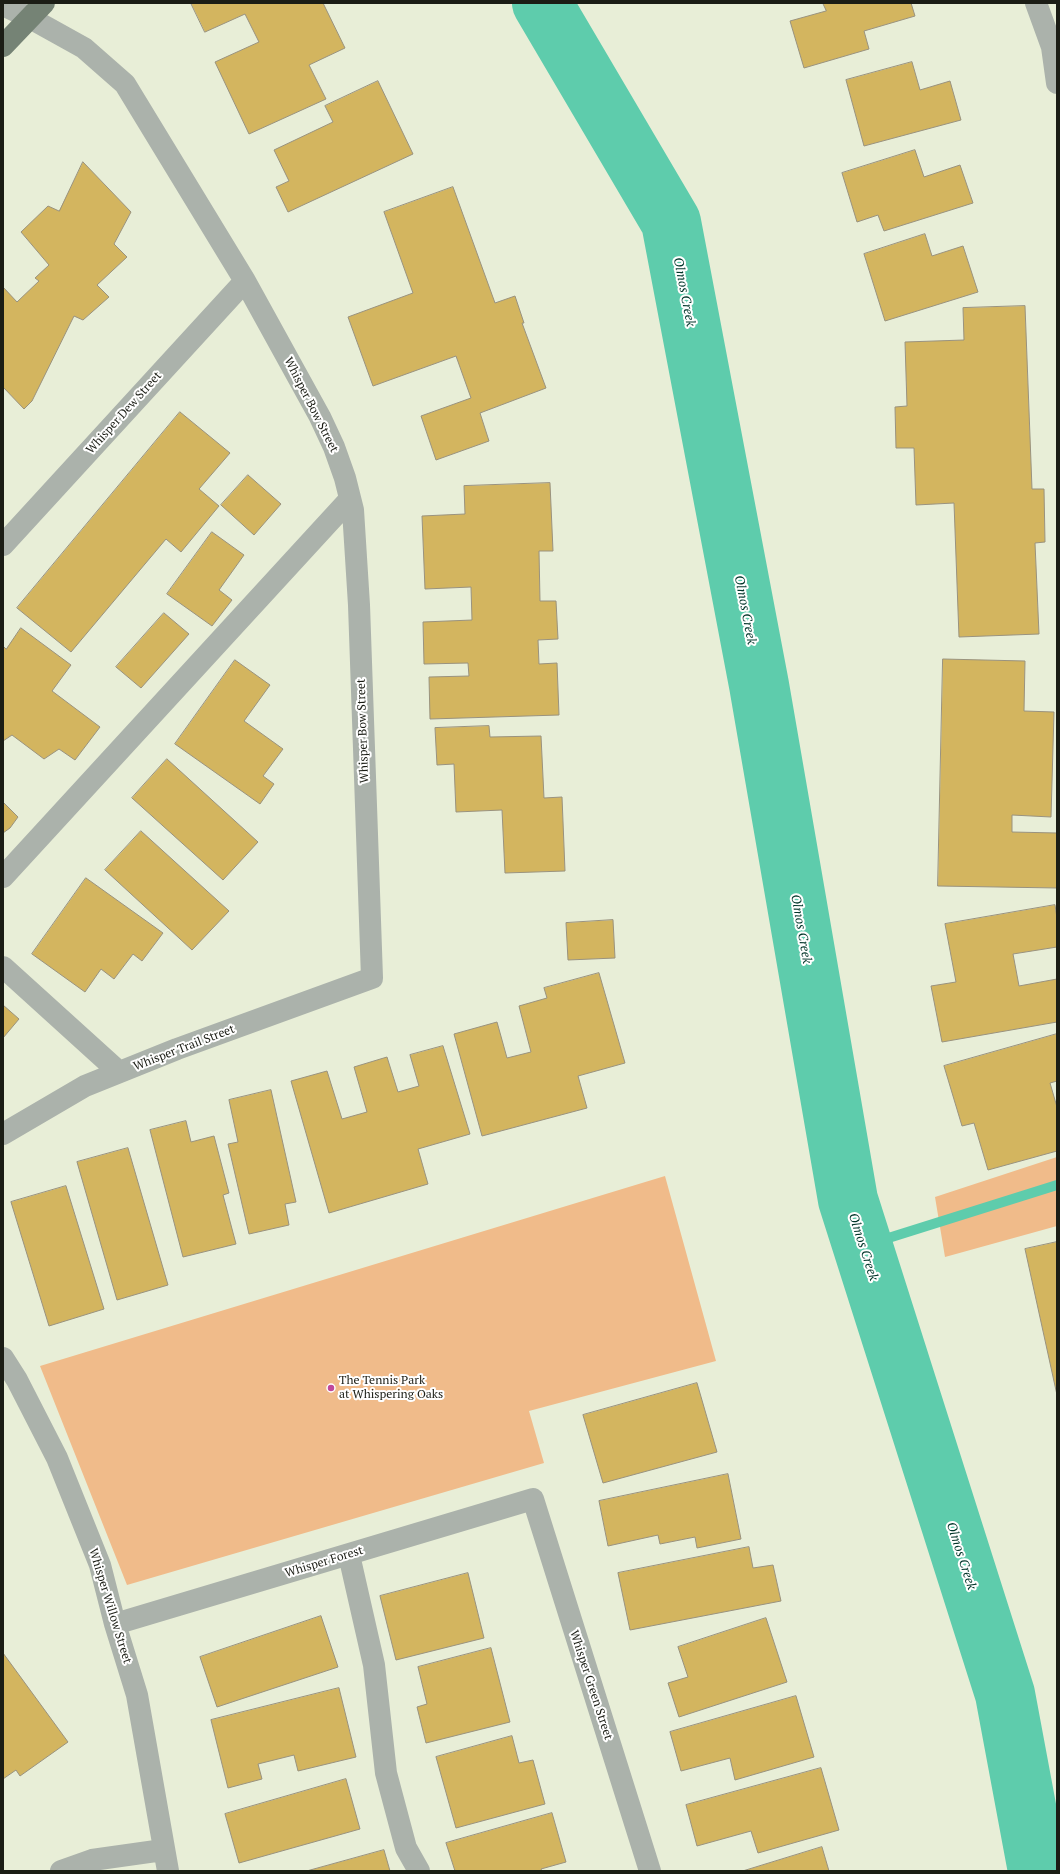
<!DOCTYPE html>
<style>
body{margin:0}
#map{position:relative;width:1060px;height:1874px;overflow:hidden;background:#e8eed7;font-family:"PT Serif",serif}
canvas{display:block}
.frame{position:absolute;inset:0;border:4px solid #1b1d15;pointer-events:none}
</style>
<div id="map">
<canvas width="1060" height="1874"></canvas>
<div class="frame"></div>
</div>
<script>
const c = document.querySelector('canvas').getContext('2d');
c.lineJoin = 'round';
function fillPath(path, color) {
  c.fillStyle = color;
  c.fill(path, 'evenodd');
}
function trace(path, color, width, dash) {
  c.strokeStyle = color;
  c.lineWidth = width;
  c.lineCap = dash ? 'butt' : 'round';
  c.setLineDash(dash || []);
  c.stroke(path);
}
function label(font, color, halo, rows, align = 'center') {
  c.font = font + ' "PT Serif",serif';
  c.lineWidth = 4;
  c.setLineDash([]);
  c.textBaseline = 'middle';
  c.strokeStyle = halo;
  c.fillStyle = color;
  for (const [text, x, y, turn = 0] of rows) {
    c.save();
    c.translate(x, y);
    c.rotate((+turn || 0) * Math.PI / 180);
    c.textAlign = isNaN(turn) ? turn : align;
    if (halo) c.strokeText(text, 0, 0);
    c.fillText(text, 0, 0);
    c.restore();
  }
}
const green = new Path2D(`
 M1057,1157V1226L945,1257L935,1197Z
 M665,1176L716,1361L529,1411L544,1463L127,1585L40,1366Z`);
const stream = new Path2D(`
 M863,1246L1057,1185`);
const river = new Path2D(`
 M542,3L671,222L759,685L848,1200L1005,1694L1038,1871`);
const building = new Path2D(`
 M191,3H323L345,48L309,65L326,99L249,134L215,62L259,42L245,14L205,32Z
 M823,3H911L915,16L864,31L869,49L804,68L790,21L826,11Z
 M912,62L920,90L950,81L961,120L864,146L846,80Z
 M378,81L413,154L288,212L276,187L289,181L274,150L333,122L325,106Z
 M915,150L924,177L960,165L973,203L884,231L878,215L857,222L842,173Z
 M83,162L131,212L114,244L127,257L97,285L109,297L83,320L74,316L32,401L24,409L3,387V287L17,302L39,281L35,278L49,265L21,232L48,206L59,211Z
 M453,187L495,303L515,296L524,323H522L546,388L480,413L489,441L436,460L421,416L471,398L456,356L373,386L348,317L413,293L384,212Z
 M925,234L932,256L963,246L978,292L885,321L864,254Z
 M1025,306L1032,489H1044L1045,542L1035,543L1039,634L959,637L954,503L916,505L914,448H896L895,407L907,406L905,342L964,340L963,308Z
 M180,412L230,453L199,489L219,506L181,552L166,539L71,652L17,608Z
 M248,475L281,504L254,535L221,505Z
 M550,483L553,551H539L540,601H556L558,639L538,640L539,664L557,663L559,715L430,719L429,677L469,676L468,663L424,664L423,622L472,620L471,587L425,589L422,516L465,514L464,486Z
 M212,532L244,555L219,590L232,600L212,626L167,594Z
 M164,613L189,634L141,688L116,667Z
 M21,628L71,665L52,691L100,727L75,760L59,749L44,759L12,735L3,741V646L6,649Z
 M943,659L1025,661L1024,711L1054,712L1051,817L1012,815V832L1057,833V888L938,886Z
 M235,660L270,685L244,721L283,749L263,776L274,784L260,804L175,744Z
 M489,726L490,737L541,736L544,798L562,797L565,871L505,873L502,810L456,812L454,764L437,765L435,728Z
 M167,759L258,842L223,880L132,798Z
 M3,802L18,817L10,828L3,833Z
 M141,831L229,911L192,950L105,870Z
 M86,878L163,933L142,961L133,954L114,979L101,969L85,992L32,954Z
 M1055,905L1057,918V947L1013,954L1019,986L1057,979V1022L942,1042L931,986L956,982L945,924Z
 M613,920L615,958L568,960L566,923Z
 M599,973L625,1063L578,1076L587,1108L482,1136L454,1034L497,1022L507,1058L531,1052L519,1006L547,998L544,988Z
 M3,1005L19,1019L3,1038Z
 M1057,1034V1081L1050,1083L1057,1107V1151L988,1170L974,1123L962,1126L944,1066Z
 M443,1046L470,1134L418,1149L428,1184L329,1213L291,1081L327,1071L342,1119L367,1112L354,1067L387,1057L398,1092L419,1086L410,1055Z
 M271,1090L296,1202L285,1204L289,1225L249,1234L228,1144L238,1142L229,1100Z
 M186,1121L191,1142L214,1136L229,1193L223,1195L236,1244L183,1257L150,1130Z
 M128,1148L168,1285L117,1300L77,1162Z
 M66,1186L104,1309L49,1326L11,1202Z
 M1057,1242V1395L1025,1249Z
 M697,1383L717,1452L603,1483L583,1415Z
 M728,1474L741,1539L697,1548L695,1537L660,1544L658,1535L608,1546L599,1501Z
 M749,1547L753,1568L773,1565L781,1601L630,1630L618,1573Z
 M468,1573L484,1638L396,1660L380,1596Z
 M321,1616L338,1667L217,1707L200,1657Z
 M766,1618L787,1682L679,1717L668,1683L688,1677L678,1647Z
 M491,1648L510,1722L426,1743L417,1707L427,1704L418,1667Z
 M3,1653L68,1742L20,1776L16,1770L3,1779Z
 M339,1688L356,1757L298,1771L294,1755L258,1764L262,1779L228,1788L211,1720Z
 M796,1696L814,1757L735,1780L730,1758L681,1771L670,1732Z
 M512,1736L519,1763L533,1760L545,1804L456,1828L436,1757Z
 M821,1768L839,1830L758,1853L751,1831L697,1846L686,1805Z
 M346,1779L360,1829L239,1863L225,1814Z
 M552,1813L566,1862L541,1869L542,1871H455L446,1843Z
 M822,1847L829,1871H743Z
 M384,1850L390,1871H307Z`);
const minor = new Path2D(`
 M1036,3L1052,47L1057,83
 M3,5L30,18L84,48L125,84L245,281L320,417L334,447L345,478L353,510L359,605L372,978L177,1049L85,1086L3,1134
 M3,545L245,281
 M3,877L350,499
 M3,967L119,1072
 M3,1358L17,1380L57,1458L100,1565L115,1624L137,1695L168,1871
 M349,1555L374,1665L386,1773L406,1848L419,1871
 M115,1624L533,1499L650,1871
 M61,1871L92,1860L163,1850`);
const major = new Path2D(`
 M3,46L44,3`);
const markers = [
 [331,1388,4,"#c0479b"]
];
const streetNames = [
 ["Whisper Bow Street",311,405,63],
 ["Whisper Dew Street",124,413,-48],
 ["Whisper Bow Street",363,731,-92],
 ["Whisper Trail Street",184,1048,-21],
 ["Whisper Forest",324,1562,-17],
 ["Whisper Willow Street",110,1606,73],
 ["Whisper Green Street",591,1685,72]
];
const poiNames = [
 ["The Tennis Park",339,1381],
 ["at Whispering Oaks",339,1395]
];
const waterNames = [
 ["Olmos Creek",684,292,79],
 ["Olmos Creek",745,610,79],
 ["Olmos Creek",801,929,80],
 ["Olmos Creek",863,1247,72],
 ["Olmos Creek",961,1556,72]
];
fillPath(green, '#f0bb8a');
trace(stream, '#5eccac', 10);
trace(river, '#5eccac', 60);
fillPath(building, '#d3b55f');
trace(building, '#99927e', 1);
trace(minor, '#abb2ab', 22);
trace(major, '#758375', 22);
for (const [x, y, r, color] of markers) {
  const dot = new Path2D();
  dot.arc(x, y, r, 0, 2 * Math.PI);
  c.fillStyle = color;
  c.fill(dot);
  trace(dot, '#fff', 1.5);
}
label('12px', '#1b1d15', '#fff', streetNames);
label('12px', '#1b1d15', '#fff', poiNames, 'left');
label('italic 13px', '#003529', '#fff', waterNames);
</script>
